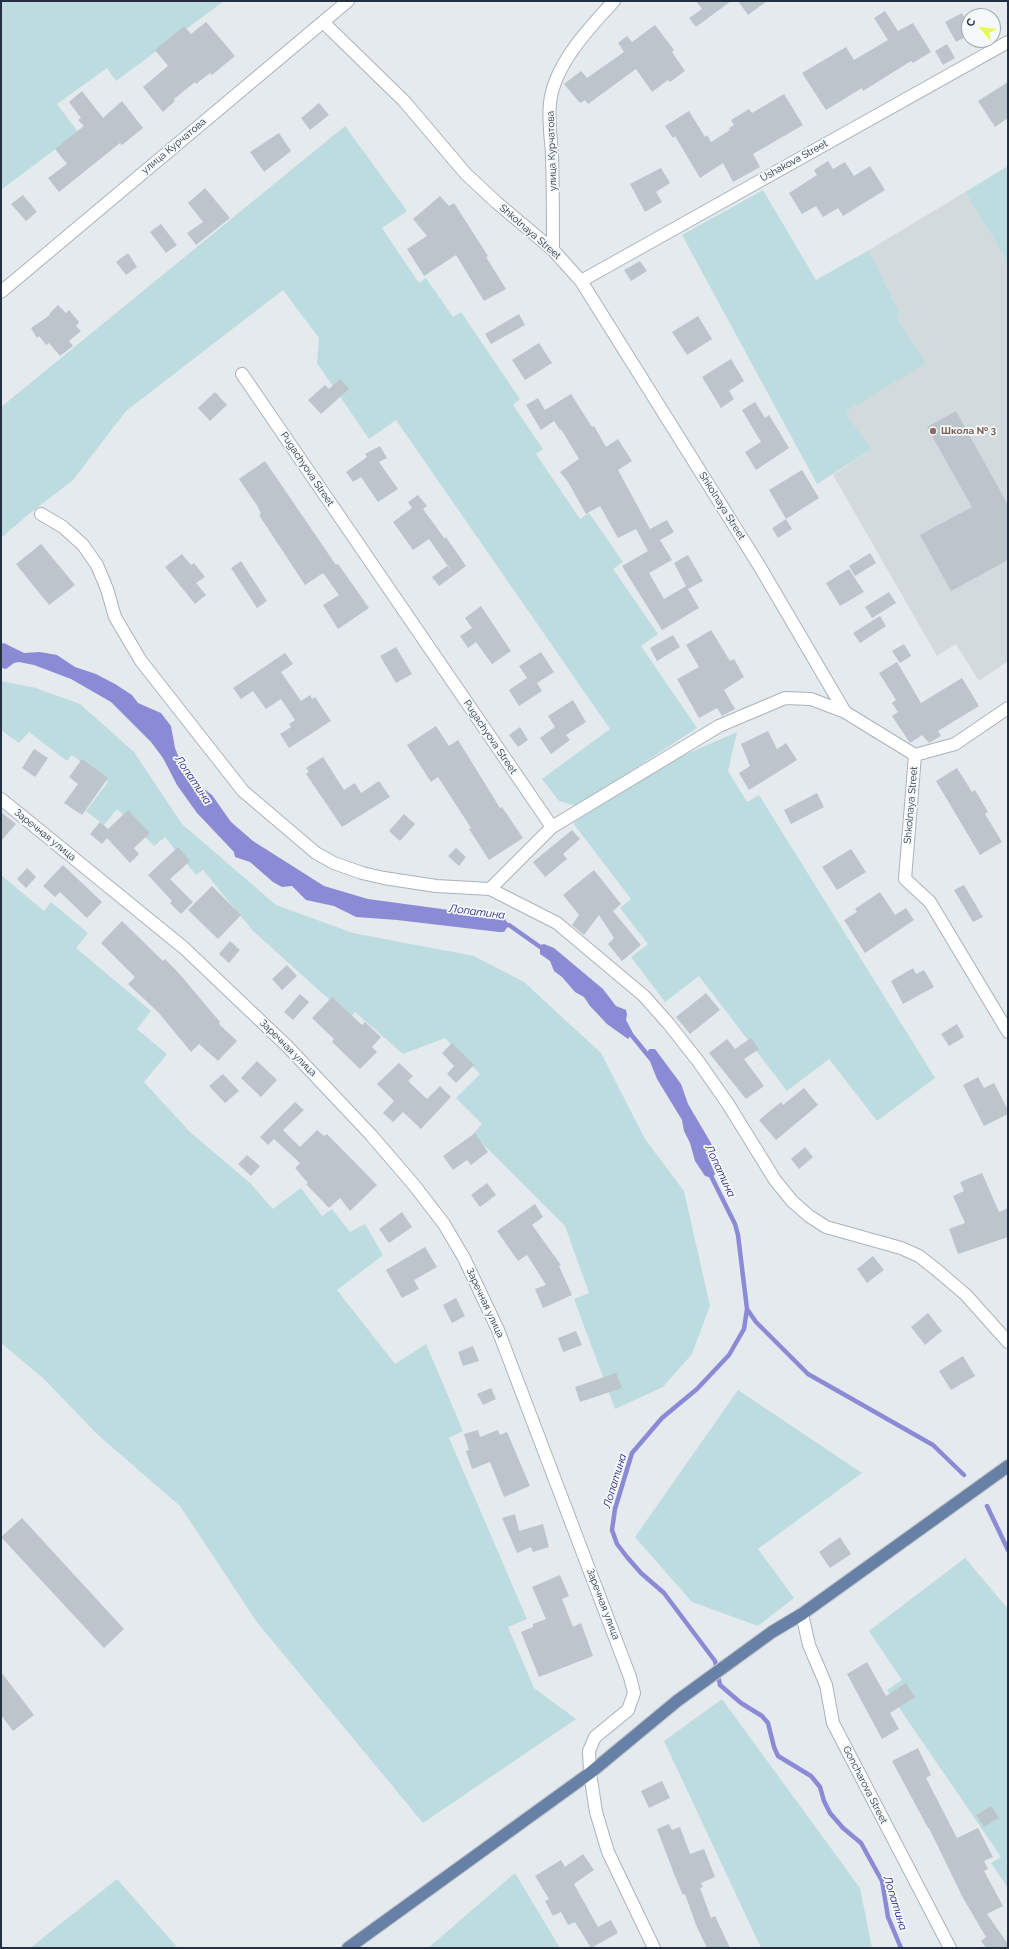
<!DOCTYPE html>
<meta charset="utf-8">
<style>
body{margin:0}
#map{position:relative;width:1009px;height:1949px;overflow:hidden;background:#e5eaee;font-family:Raleway,sans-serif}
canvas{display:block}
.frame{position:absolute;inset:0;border:2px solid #233041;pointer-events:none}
.north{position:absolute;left:961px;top:8px;width:40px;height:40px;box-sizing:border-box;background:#f6f9fa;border:1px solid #a2a9b0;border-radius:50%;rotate:299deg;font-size:11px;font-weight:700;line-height:16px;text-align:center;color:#233041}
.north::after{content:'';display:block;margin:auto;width:14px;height:18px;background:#e9f859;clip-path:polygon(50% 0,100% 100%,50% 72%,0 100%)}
</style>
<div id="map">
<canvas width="1009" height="1949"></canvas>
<div class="frame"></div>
<div class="north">С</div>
</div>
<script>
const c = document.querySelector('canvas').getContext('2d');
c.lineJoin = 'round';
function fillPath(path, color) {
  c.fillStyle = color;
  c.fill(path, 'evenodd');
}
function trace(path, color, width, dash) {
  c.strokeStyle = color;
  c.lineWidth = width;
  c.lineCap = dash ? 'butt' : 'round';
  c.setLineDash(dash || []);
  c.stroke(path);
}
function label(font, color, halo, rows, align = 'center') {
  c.font = font + ' Raleway,sans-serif';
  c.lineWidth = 3.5;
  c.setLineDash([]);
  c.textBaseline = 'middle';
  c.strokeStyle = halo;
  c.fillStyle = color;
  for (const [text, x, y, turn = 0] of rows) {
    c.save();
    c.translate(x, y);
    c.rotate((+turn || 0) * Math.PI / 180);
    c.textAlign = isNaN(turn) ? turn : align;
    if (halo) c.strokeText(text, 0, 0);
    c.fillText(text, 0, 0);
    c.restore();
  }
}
const built = new Path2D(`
 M965,192L1008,263V661L979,681L956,644L937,656L833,475L872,449L845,412L896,317L900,314L869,250Z`);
const green = new Path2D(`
 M1,1H224L116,81L107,68L57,104L78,132L1,190Z
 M345,126L407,211L382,228L419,283L426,278L453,317L461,312L520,399L513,405L543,449L536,454L580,519L589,513L623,562L613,569L658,634L641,646L697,728L577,806L559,801L542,779L610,729L396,420L369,439L317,363L319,338L283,290L126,411L73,480L29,514L1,538V407Z
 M1008,166V263L965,192Z
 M763,190L816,280L869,250L900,314L896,317L926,363L845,412L872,449L817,484L682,235Z
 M1,681L36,688L80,704L134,752L182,824L276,905L353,933L474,956L524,982L601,1053L645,1139L684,1191L710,1306L692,1354L663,1387L615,1409L574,1299L589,1293L565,1226L473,1134L482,1124L456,1098L480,1074L445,1038L403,1054L355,1012L350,1018L253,931L203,870L196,875L165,837L154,846L117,809L104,825L86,811L108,782L72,755L67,761L29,732L19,743L1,730Z
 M737,732L728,771L747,802L759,795L935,1078L877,1121L829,1059L787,1091L699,976L665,1002L631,957L648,944L620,908L631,899L573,823L666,763Z
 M1,875L44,911L51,902L88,933L76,948L151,1011L137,1029L167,1054L144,1082L190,1132L250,1183L273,1209L301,1188L322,1216L332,1209L350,1232L365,1224L383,1255L337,1290L395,1364L426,1344L463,1431L449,1438L527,1619L508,1627L534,1688L576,1719L423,1823L256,1621L180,1506L98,1435L44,1379L1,1343Z
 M738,1390L862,1473L758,1549L794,1598L758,1626L692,1602L635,1537Z
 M965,1558L1008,1609V1888L991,1863L1001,1857L887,1690L902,1680L869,1631Z
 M722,1699L860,1888L872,1948H761L664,1741Z
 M515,1873L560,1948H428Z
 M117,1879L178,1948H30Z`);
const water = new Path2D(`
 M4,643L24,653L40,652L57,655L75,667L96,674L115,684L132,695L138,703L161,713L171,726L175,748L181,763L195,782L212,795L231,822L253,841L324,886L368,899L501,917L505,919L509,925L504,932H499L397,920L356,917L334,906L306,900L292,886L282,887L273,882L250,862L235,857L234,852L197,813L177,785L163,758L151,742L111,702L71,679L34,665L19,662L14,663L6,669L1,668V644Z
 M544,944L554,948L603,989L616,1006L626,1010L627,1015L626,1020L633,1033L628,1039L607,1024L590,1006L584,997L575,992L562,977L554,971L550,961L540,954V945Z
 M649,1049H655L681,1084L688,1104L711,1143L713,1149L709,1159L715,1174L712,1178L705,1176L695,1161L690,1143L684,1131L682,1120L657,1079L647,1054Z`);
const stream = new Path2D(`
 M504,925H509L543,949
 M629,1032L651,1059
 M710,1174L735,1224L738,1235L747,1309L744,1329L729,1355L697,1389L662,1418L632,1453L615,1509L612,1530L617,1544L627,1557L641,1573L664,1593L715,1661L720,1685L741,1703L762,1716L768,1723L774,1747L778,1756L811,1776L820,1787L824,1801L830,1813L843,1828L861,1843L882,1881L888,1917L901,1948
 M747,1309L756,1322L808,1374L933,1445L964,1475
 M987,1506L1008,1550`);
const building = new Path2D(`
 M696,1H731L696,27L689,18L702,9Z
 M738,1H767L748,15Z
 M885,11L898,31L913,23L931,52L913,63L911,61L863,91L862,88L826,110L802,73L846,47L854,60L888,40L874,18Z
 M962,13L969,26V35L956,42L945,22Z
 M206,22L235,56L212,75L210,73L196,84L195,82L174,99L175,101L163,112L143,87L168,66L155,50L184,26L191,34Z
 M655,25L674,50L672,52L685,71L670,82L668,80L652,92L636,69L588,104L585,100L580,103L564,84L581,71L587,78L624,52L618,43L627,36L632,42Z
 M947,44L955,58L943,65L935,51Z
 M1008,82V118L995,127L978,101Z
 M82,91L103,118L122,101L143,128L122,145L120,143L59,192L48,178L67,164L55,149L84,126L78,120L81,118L69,102Z
 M784,94L803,125L753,154L760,167L733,182L723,163L700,178L675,136L673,138L665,126L689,111L705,137L707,135L711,142L730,130L729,128L734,125L731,120L749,109L752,113Z
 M319,103L329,115L310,130L301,118Z
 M279,133L291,151L264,172L250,152Z
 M828,161L833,169L845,162L854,176L870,166L885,190L843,216L838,208L823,217L816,206L802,214L789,193L817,175L814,170Z
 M661,168L670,183L656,192L662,202L645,212L630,184Z
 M205,188L230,218L196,245L187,233L203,222L188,203Z
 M23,195L37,212L26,221L11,204Z
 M440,196L449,206L454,203L488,256L486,257L506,289L484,301L456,255L424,276L407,249L427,236L413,219Z
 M161,224L177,245L166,253L150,232Z
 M128,253L137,267L126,275L116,262Z
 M640,261L647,271L631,281L624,270Z
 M58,305L66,313L69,310L79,322L76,326L81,331L69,341L73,346L60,356L49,343L46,345L39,336L37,338L31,328L50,315L49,314Z
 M519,314L525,325L491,344L485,334Z
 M698,316L712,339L687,355L672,332Z
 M539,343L552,363L525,380L512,360Z
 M731,359L744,381L729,391L734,399L721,408L702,377Z
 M340,379L349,389L321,414L308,400L325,385L329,389Z
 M215,392L227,405L210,421L198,408Z
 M571,394L592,427L594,426L606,447L618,439L632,461L618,470L650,529L667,520L674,532L660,540L672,560L649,573L664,599L686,586L674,563L688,555L703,581L688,589L699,608L662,630L622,566L648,551L636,529L618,538L600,506L586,514L568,482L560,472L579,459L561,429L560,430L554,421L541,430L526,405L538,398L545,410Z
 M755,402L765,418L769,415L789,448L756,470L745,452L761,442L742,410Z
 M956,411L1008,505V560L951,591L920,535L972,507L927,427Z
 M380,446L387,458L379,462L398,489L378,502L361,477L353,482L346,472L367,457L365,454Z
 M265,461L336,565L338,564L348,578L369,608L338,629L323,605L339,595L323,573L305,585L259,515L261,514L258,507L239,479Z
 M802,470L819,498L786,519L769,490Z
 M418,495L427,506L423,509L445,539L446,537L466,566L454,575L429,539L413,550L393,522L412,508L408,502Z
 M786,519L792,529L778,538L772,528Z
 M41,544L75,585L49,605L16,564Z
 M870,553L876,563L855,576L849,566Z
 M182,554L191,565L194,563L205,577L196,583L206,595L195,604L165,567Z
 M241,561L267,601L257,608L231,568Z
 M447,566L454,575L439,586L432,577Z
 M849,569L864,592L840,606L826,583Z
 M889,592L896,603L872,618L865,607Z
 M481,606L511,651L492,664L476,642L468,648L460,636L472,628L465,618Z
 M880,616L886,626L860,643L853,633Z
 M711,630L730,661L734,659L744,677L724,690L735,709L722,716L717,708L699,718L677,679L699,667L686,645Z
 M673,635L680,647L657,661L650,648Z
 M904,644L911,656L900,663L892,651Z
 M396,647L412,674L396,683L380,656Z
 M541,652L554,672L537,683L542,691L519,706L509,690L527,678L519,666Z
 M285,653L293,664L281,672L301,701L310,695L312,699L315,697L331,721L289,748L280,734L291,727L289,724L295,720L281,699L266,709L253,691L241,699L233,688Z
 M897,662L921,703L962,678L979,706L938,731L941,736L929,743L922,735L910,743L892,716L898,712L892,703L896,700L879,673Z
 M573,700L586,722L566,735L570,740L551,754L540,738L555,727L548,716Z
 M436,726L449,746L458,740L500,808L502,807L523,838L489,860L469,829L471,828L438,777L431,782L407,745Z
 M520,727L528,740L518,747L509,735Z
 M768,731L777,749L786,743L797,760L749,790L739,773L750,766L741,744Z
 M34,749L48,758L35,777L22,768Z
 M323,757L344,790L355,783L361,793L379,781L390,797L342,827L306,774L309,772L306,768Z
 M82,759L108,778L82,815L64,803L78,784L69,777Z
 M957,768L972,792L975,790L988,812L985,814L1002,842L980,855L936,781Z
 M817,793L824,807L791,824L784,810Z
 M128,810L150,833L134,848L139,854L130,863L107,838L102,844L90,834L100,822L108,829Z
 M1,812L16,824L1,841Z
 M404,814L415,824L400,841L389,831Z
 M572,830L580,839L563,854L567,859L545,877L533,862Z
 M178,847L190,861L170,879L193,902L181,914L170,903L172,901L148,875Z
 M456,848L466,857L459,866L448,856Z
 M851,849L866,872L837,890L822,867Z
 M63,865L102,902L87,918L60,892L55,897L43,886Z
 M27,868L36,877L26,888L17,879Z
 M594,870L621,904L613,911L641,945L622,961L608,944L614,938L599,915L584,935L572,925L579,915L563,895Z
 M964,885L983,917L973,922L954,890Z
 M212,886L241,915L218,939L188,910Z
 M880,892L895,915L906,908L914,920L865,953L844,920L857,912L855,909Z
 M122,921L163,961L165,959L177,971L220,1022L219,1024L237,1041L218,1061L199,1044L191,1052L158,1012L128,984L135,977L101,943Z
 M230,941L240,950L229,963L219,954Z
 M287,965L297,976L282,990L272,979Z
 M913,968L916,974L924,970L934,987L903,1004L891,981Z
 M706,993L720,1010L690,1034L676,1017Z
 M300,994L309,1002L293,1020L284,1012Z
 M332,997L362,1025L365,1022L381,1037L372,1047L377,1052L360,1069L332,1042L334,1039L312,1018Z
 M957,1024L964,1037L949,1046L941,1034Z
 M751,1038L759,1049L744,1059L764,1086L746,1099L709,1053L727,1039L735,1049Z
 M452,1043L474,1065L456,1083L447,1074L454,1066L442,1053Z
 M257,1061L277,1080L261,1097L241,1078Z
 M399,1063L413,1076L408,1081L427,1099L440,1086L451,1097L421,1129L403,1112L393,1122L383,1113L394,1101L377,1084Z
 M223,1074L239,1091L225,1103L209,1086Z
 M978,1077L984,1088L994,1083L1008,1110V1114L984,1126L963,1085Z
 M804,1088L818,1105L776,1140L759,1120L781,1102L783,1105Z
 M295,1102L304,1110L283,1130L300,1147L317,1130L324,1136L327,1134L377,1185L350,1211L340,1198L329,1208L306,1184L308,1183L295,1168L300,1163L274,1139L268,1145L260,1137Z
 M475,1133L488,1152L471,1165L467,1160L453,1170L443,1156Z
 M805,1147L813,1157L799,1169L791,1159Z
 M247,1155L260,1166L251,1176L238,1164Z
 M982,1173L999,1212L1008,1208V1237L958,1254L949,1229L965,1223L953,1196L964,1191L960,1182Z
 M487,1183L496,1195L480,1207L471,1195Z
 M535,1204L543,1217L532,1225L561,1265L559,1266L572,1295L543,1308L535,1289L546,1285L527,1255L518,1261L497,1231Z
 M402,1212L412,1227L389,1243L379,1229Z
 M425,1247L437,1267L414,1280L419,1289L402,1298L386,1270Z
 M873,1256L884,1270L867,1283L857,1269Z
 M456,1298L465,1316L452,1323L443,1305Z
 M928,1313L942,1331L925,1345L911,1327Z
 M576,1331L582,1345L563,1352L558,1338Z
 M473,1346L479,1361L463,1366L458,1352Z
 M963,1356L975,1376L951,1390L939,1371Z
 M616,1373L622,1388L580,1402L575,1387Z
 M491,1388L496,1399L483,1405L477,1394Z
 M478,1430L480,1437L498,1430L500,1435L507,1432L530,1486L504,1497L490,1462L472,1469L466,1451L469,1450L464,1434Z
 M515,1514L519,1531L543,1524L549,1547L533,1552L531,1547L517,1553L502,1518Z
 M22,1518L124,1629L104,1648L1,1537Z
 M840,1537L851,1554L830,1568L819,1552Z
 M560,1575L569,1596L562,1599L573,1627L581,1623L593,1656L539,1677L521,1632L533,1627V1624L546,1619L532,1587Z
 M867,1662L886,1696L906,1683L915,1697L890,1713L899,1729L882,1739L847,1674Z
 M1,1672L34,1715L13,1731L1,1715Z
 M918,1748L931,1775L926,1778L957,1838L978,1828L993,1857L984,1861L988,1869L984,1871L1003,1906L987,1914L1008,1944V1948H986L981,1941L986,1937L963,1898L929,1828H928L892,1761Z
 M662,1781L670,1798L649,1808L641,1791Z
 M991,1806L999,1818L984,1827L976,1815Z
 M669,1824L672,1830L680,1827L690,1854L704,1849L715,1877L701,1883L703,1887L700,1888L711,1918L715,1916L730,1948H707L696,1925L685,1894L683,1895L674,1874L657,1829Z
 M583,1854L594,1870L574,1884L598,1927L611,1920L618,1933L591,1948L575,1922L568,1925L561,1912L553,1916L545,1901L549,1899L535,1876L561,1860L565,1867Z`);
const minor = new Path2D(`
 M323,22L404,101L466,174L496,202L553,250L581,281L760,567L845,712L915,755L905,879L930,902L1008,1032
 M553,250C553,218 553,187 552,155C551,138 548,120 550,103C554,65 589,28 614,1
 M581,281L1008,42
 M1,292L348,1
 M242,374L552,827
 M41,514L63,527L83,545L97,565L107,589L115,617L141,661L243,791L316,853L334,863L362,873L384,878L436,886L490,889L557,923L644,996L668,1023L698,1061L728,1104L775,1180L792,1201L809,1216L826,1227L901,1248L919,1256L938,1271L966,1295L1008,1342
 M915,755L955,744L1008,708
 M1,799L184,948L288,1047L371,1135L414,1185L444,1224L464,1258L498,1330L630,1677L634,1693L628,1710L595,1737L589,1751L590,1773L596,1812L608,1852L654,1948
 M490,889L552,827L719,726L785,698L811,699L845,712
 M802,1614L809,1645L826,1685L833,1723L950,1948`);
const major = new Path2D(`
 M348,1948L590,1773L677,1701L772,1632L802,1614L1008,1466`);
const markers = [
 [933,431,4,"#8d6e63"]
];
const streetNames = [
 ["улица Курчатова",174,146,-40],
 ["улица Курчатова",552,151,-92],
 ["Ushakova Street",794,161,-29],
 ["Shkolnaya Street",530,232,41],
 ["Pugachyova Street",307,469,56],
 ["Shkolnaya Street",722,506,58],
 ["Pugachyova Street",490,737,56],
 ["Shkolnaya Street",911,805,-85],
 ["Заречная улица",45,835,39],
 ["Заречная улица",288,1048,45],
 ["Заречная улица",485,1303,65],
 ["Заречная улица",603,1604,69],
 ["Goncharova Street",865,1785,63]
];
const educationNames = [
 ["Школа № 3",941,431]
];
const waterNames = [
 ["Лопатина",193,780,56],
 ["Лопатина",477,912,7],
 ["Лопатина",720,1171,65],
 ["Лопатина",615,1481,-73],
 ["Лопатина",895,1903,73]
];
fillPath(built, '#d3dade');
fillPath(green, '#bddce0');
fillPath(water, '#8b8bd5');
trace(stream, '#8b8bd5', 4.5);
fillPath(building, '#bcc5cc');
trace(minor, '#abb2ba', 14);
trace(major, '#c1c5ca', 14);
trace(minor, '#fff', 12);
trace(major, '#6781a6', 12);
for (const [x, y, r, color] of markers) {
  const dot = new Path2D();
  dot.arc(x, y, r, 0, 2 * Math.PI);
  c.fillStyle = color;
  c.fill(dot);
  trace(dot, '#f6f9fa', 1.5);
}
label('10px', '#233041', '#f6f9fa', streetNames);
label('bold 10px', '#785e54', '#f6f9fa', educationNames, 'left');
label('italic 11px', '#1a1981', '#f6f9fa', waterNames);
</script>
